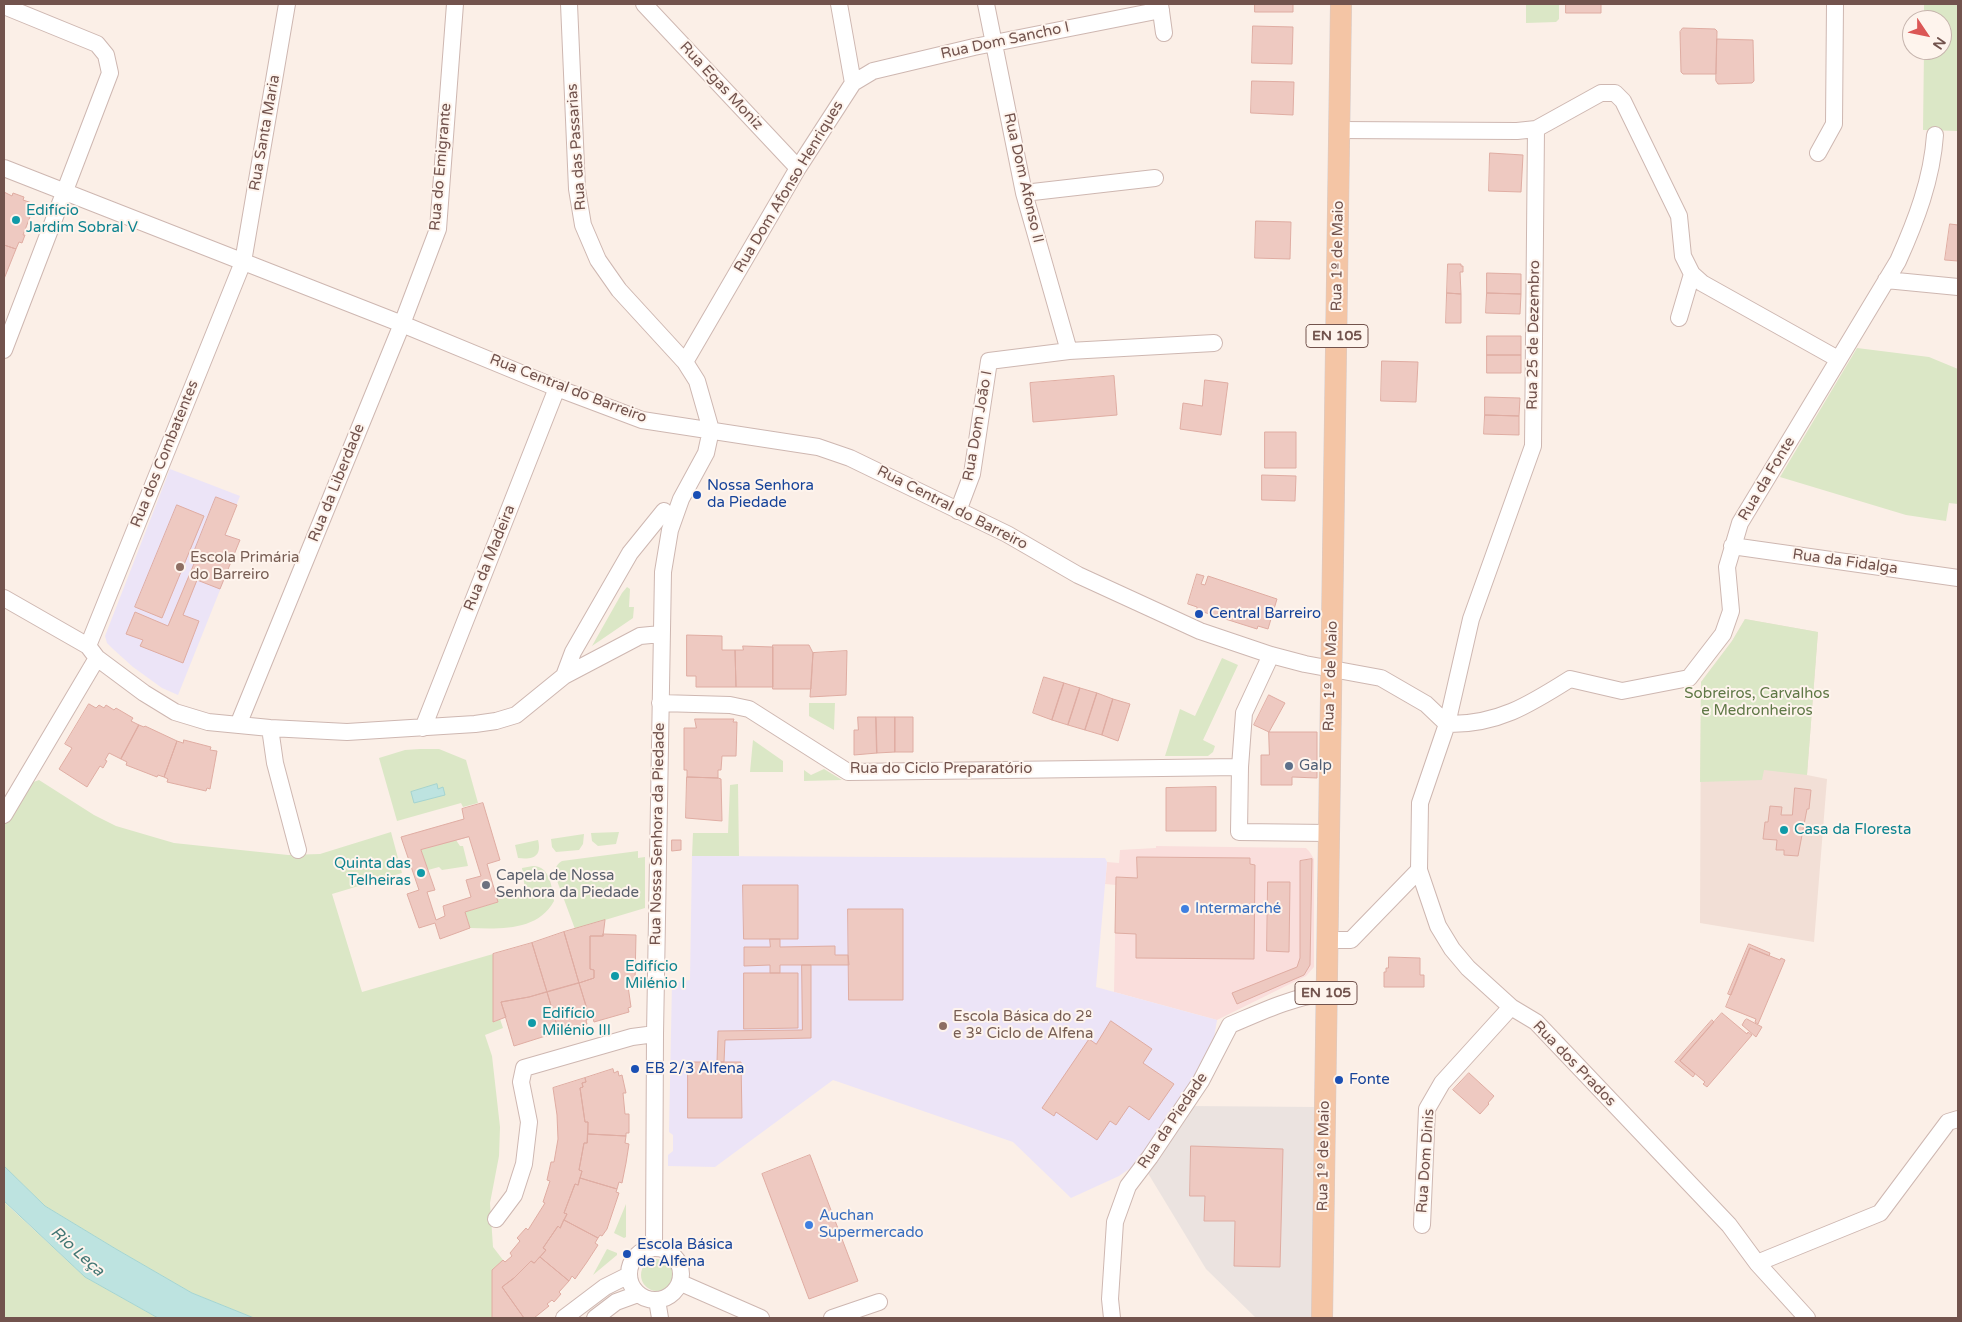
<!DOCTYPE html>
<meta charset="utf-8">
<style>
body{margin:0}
#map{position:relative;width:1962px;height:1322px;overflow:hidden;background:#fbefe7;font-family:"Varela Round",sans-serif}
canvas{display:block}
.frame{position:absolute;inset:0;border:5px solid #72534d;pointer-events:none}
.north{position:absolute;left:1902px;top:10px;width:50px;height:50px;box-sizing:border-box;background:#fef4ed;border:1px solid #c6b4ad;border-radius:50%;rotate:124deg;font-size:14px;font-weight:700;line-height:20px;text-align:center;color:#72534d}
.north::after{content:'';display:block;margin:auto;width:18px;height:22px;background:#db5756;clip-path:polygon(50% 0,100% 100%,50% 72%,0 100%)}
</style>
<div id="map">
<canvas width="1962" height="1322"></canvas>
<div class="frame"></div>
<div class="north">N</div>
</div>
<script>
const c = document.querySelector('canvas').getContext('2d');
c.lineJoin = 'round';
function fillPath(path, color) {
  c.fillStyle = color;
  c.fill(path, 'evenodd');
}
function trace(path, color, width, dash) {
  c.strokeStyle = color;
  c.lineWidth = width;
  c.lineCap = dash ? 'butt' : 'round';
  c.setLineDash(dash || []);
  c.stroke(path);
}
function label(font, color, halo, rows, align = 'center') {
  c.font = font + ' "Varela Round",sans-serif';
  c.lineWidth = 4;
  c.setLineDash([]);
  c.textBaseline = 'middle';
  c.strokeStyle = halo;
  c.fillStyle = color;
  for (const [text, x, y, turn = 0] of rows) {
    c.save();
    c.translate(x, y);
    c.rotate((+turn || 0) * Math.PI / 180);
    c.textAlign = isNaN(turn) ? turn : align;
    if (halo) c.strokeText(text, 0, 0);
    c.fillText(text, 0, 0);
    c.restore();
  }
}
const residential = new Path2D(`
 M1745,619L1818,632L1807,775L1827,779L1814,942L1700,923L1701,682L1732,641Z`);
const commercial = new Path2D(`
 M1156,846L1306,848L1309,851L1314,859V967L1306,976L1217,1020L1114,992L1116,885L1105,884L1107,862L1119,863L1120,850L1156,848Z`);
const industrial = new Path2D(`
 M1191,1106L1314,1107L1313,1318H1256L1206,1269L1146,1170Z`);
const education = new Path2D(`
 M170,469L240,496L225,534L240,540L178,695L162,688L133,667L113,649L107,643L105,636Z
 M692,856L1105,858L1107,862L1096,987L1217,1020L1213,1044L1193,1086L1142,1160L1119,1176L1071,1198L1013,1142L833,1080L715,1167L668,1166V1155L673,1151V1135L669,1132L672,983L690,980Z`);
const green = new Path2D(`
 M1526,4H1559V19L1556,22L1526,23Z
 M1924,4H1958V131L1923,130L1924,50H1942V20H1924Z
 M1857,348L1929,357L1958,369V504L1949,503L1946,521L1906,515L1780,477Z
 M627,587L630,589L629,607H634L633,618L592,646L622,593Z
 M1745,619L1818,632L1807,775L1764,770L1762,780L1700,782L1701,682L1732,641Z
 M1222,658L1238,665L1203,740L1215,746L1213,752L1208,756H1165L1180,709L1195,716Z
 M809,703H835L834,730L809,716Z
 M753,740L783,761V772H750Z
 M420,749H439L466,760L478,803L463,807L461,803L397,821L379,758L405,750Z
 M824,769L842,780L804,781V770L811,775Z
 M39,780L94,815L116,826L174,843L288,855L320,854L391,832L402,873L332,894L362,992L493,954L494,1022L500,1019L503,1028L485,1035L492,1056L500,1127L499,1156L490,1203L493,1247L503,1260L492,1270V1318H254L192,1293L116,1249L45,1206L4,1166V825L28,784Z
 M738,784L739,856H692L693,833H728L730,785Z
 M619,832L616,844L598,846L592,841L591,833Z
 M584,834L583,844L579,850L556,852L552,847L551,839Z
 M456,840L460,846H463L468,866L442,870L439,867L428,870L421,850Z
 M538,840C542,856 534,860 518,858L515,845Z
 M638,851V858L645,857V908L575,929L556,878C555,870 555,865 562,861Z
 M533,866C550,866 552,887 554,901C538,931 500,929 470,928L465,912L498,902L496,895L525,889L522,868Z
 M4,1202L85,1277L158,1318H4Z
 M626,1204V1237L624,1238L614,1233Z
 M607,1249L617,1253V1255L593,1275Z
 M641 1275a16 16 0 1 1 32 0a16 16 0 1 1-32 0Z`);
const water = new Path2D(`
 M437,784L438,789L443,787L445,795L414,803L411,792Z
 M4,1166L45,1206L116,1249L192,1293L254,1318H158L85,1277L4,1201Z`);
const building = new Path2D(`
 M1255,4H1293V12H1255Z
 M1566,4H1601V13H1566Z
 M1253,26L1293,27L1292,64L1252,63Z
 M1683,28L1715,29L1717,31L1716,74H1683L1681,72L1680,32Z
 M1717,39L1753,40L1754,81L1752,83L1718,84L1716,81Z
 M1252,81L1294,82L1293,115L1251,113Z
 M1490,153L1523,155L1521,192L1489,191Z
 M4,192L12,196L13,193L24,197L23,200L35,204L23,235H25L22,243L19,242L16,249L4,245Z
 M1256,221L1291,222L1290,259L1255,258Z
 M1950,224L1958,225V261L1945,260Z
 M4,245L16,249L4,279Z
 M1448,264H1461V266H1463V272H1460L1461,294L1447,293Z
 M1487,273L1521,274V294L1487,293Z
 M1447,293L1461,294V323H1446Z
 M1487,293L1521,294L1520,314L1486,313Z
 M1487,336H1521V355H1487Z
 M1487,355H1521V373H1487Z
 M1382,361L1418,362L1416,402L1381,401Z
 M1114,376L1117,415L1033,422L1030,383Z
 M1205,380L1228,383L1221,435L1180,429L1183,403L1202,406Z
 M1485,397L1520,398L1519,416L1485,415Z
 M1485,415L1519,416V435L1484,434Z
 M1265,432H1296V468H1265Z
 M1262,475L1296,476L1295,501L1262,500Z
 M216,497L237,505L225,535L240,540L220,589L197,580L183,615L199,621L183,663L140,646L143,640L126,634L135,612L168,626L196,559L192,557Z
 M177,505L204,516L162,618L135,607Z
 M1197,574L1204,576L1201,584L1205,585L1208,576L1277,599L1268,629L1258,626L1257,629L1197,610V607L1188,604Z
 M687,635L722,636V650H735L736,687H696V676H687Z
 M773,645H809L813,653L811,689H773Z
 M743,646L773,647V687H736L735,650H743Z
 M847,651L846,695L810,697L813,653Z
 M1044,677L1064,683L1052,720L1033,713Z
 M1064,683L1080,688L1068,725L1052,720Z
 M1080,688L1097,693L1085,730L1068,725Z
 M1097,693L1113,699L1102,735L1085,730Z
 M1269,695L1285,703L1269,732L1254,725Z
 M1113,699L1130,704L1118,741L1102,735Z
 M89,704L96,708L99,705L104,708L106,705L114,710L116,708L133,718L131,721L139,725L121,759L109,753L105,760L107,761L103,768L100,766L87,787L59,769L72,748L65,744Z
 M858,717H876L877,753L854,755V730H858Z
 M876,717H895V752L877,753Z
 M895,717H913V752H895Z
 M695,719H734L733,722H737L736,756H722L721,770H718V778L687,777V770H684V728H696Z
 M139,725L144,727L145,726L177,741L164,777L158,775L157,777L126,765L127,762L121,759Z
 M1269,732H1317V778L1292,777V785H1261V755H1269Z
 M184,740L211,747L210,750L217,751L210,789L207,788L206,791L167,782L168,779L164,777L177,741L183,743Z
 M687,777L718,778L721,779L722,821L686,818Z
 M1216,787V831H1166V788Z
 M1795,788L1811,790L1809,809H1807L1798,856L1784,855V850H1776L1777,840L1763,839L1765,822H1768L1770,806L1782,807L1781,815H1792Z
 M483,803L500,860L487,864L498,902L465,912L470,928L440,939L435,923L419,928L407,894L419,890L401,837L464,819L462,809ZM469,837L481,876L466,880L471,897L443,906L445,916L436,920L427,892L435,890L421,850Z
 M672,840H681V850L672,851Z
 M1137,857L1250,858V864L1255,865L1254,959L1136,958V934L1115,933L1116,877L1137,878Z
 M1312,859L1310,965L1304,975L1237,1004L1232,993L1297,967L1300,958V861Z
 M1268,882H1290L1289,952L1267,951Z
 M743,885H798V939H744Z
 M848,909H903V1000H849Z
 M605,920L603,936H590V969L594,970V978L579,983L564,932Z
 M564,932L579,983L547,992L532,943Z
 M603,934L636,935L635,980H632V986H628L631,1007L628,1008L629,1012L594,1022L593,1018L590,1019L579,983L594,978V970L590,969V936H603Z
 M770,939H780V947L835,946V955H848L849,965H780V973H770V965L744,966V947H770Z
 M532,943L547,992L529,997L501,1002L506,1017L493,1022V954Z
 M1749,944L1770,953L1769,956L1750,948L1731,995L1728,994Z
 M1750,948L1780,960L1781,958L1785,960L1758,1024L1755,1022L1756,1019L1726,1007Z
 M1389,957L1420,958V975H1424V987H1384V972H1386V968H1388Z
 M802,965H811V1038L725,1040L724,1062H717L718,1031L802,1030Z
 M744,973H798V1028L744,1029Z
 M579,983L590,1019L586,1020L587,1024L563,1031L562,1028L558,1029L547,992Z
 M547,992L558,1029L554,1030L555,1033L514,1046L501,1002L529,997Z
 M1722,1013L1747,1034L1748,1032L1752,1035L1707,1087L1703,1084L1705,1082L1680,1061Z
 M1747,1019L1762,1027L1756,1037L1742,1025L1745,1020Z
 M1712,1020L1714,1022L1680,1061L1695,1074L1693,1077L1675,1062Z
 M1111,1021L1152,1049L1143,1063L1174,1084L1149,1120L1129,1106L1116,1125L1110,1121L1097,1140L1056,1112L1054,1116L1042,1108L1089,1039L1096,1044Z
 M688,1062H741L742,1118H688Z
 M613,1069L614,1073L618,1071L619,1076L622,1075L626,1093H623L625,1114H629V1133H626V1136L588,1134V1122H585L580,1088L583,1087L582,1083L586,1082L585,1078Z
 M1469,1073L1494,1096L1488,1103L1489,1104L1480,1114L1453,1090Z
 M585,1078L586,1082L582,1083L583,1087L580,1088L585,1122H588L587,1143H584L579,1170L582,1171L578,1185L575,1184L564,1213L567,1214L560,1228L558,1226L543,1248L546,1250L540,1257L534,1263L531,1261L514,1278L502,1287L524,1318H492V1270L503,1260L505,1262L512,1256L510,1253L520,1241L517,1238L526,1228L528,1230L545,1203L543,1202L550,1181L547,1180L551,1162H554L558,1139L557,1115L553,1088Z
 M588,1134L626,1136L625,1143L629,1144L626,1163L622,1183L619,1182L617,1189L580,1178L582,1171L579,1170L584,1143H587Z
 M1191,1146L1283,1149L1280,1267L1234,1266L1235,1221H1204L1205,1196H1190Z
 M810,1155L858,1281L809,1299L762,1174Z
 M580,1178L617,1189L616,1192L619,1193L607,1229L602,1236L600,1235L598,1238L564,1220L567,1214L564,1213L575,1184L578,1185Z
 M564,1220L598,1238L595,1243L598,1245L587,1262L575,1279L572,1276L569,1281L540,1257L546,1250L543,1248L558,1226L560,1228Z
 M540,1257L569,1281L559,1292L561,1294L554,1302L552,1300L547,1304L549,1306L534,1318H524L502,1287L514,1278L531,1261L534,1263Z`);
const minor = new Path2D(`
 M569,4L577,189L583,225L598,260L619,290L685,362L697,381L711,430L706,453L681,499L670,530L663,572L655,1034L654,1247
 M644,4L798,168
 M986,4L1024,193L1069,351
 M1160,4L1164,33
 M4,6L97,44L106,55L110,73L4,350
 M853,83L873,71L974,47L1161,10
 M1536,129L1533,446L1471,619L1447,724L1420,803L1419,870L1438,926L1452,949L1468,968L1511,1007L1536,1022L1729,1225L1757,1263L1807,1318
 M1339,130L1517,131L1536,129L1601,93H1615L1623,101L1679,216L1683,256L1692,274L1702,283L1838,359
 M1818,153L1834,124L1835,4
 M4,168L402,324L557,388L642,420L818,447L850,458L1007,534L1078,575L1200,631L1271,655L1305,664L1381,678L1426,704L1447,724
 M1024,193L1155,178
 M1886,280L1958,287
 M1679,318L1692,274
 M685,362L798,168L853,83L839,4
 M958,511L972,474L989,361L1069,351L1214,343
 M1732,546L1958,578
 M4,598L88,646L97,658L144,693L175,712L208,722L270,728L347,732L475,724L496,721L516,715L564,676L640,636L661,634
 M88,646L243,262L287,4
 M1271,655L1244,713L1240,767L1239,832L1329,833
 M564,676L573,652L630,553L664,511
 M660,703L730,705L749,709L848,772L1240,767
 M1447,724C1497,725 1529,705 1570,679L1622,691L1689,678L1723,634L1731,611L1727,567L1740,523L1898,261C1916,221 1932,179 1935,135
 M238,725L402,324L438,229L455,4
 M270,728L275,763L298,850
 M423,728L557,388
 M4,815L97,658
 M1327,940H1351L1419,870
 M496,1219L514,1195L524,1164L529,1122L521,1082L524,1068L632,1037L655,1034
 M1422,1225L1427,1109L1442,1083L1511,1007
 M629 1274a26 26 0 1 1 52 0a26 26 0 1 1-52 0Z
 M1757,1263L1880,1213L1948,1122L1958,1119
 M681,1283L761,1318
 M657,1300L660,1318
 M564,1318L605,1287L629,1275
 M595,1318L616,1302L638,1294
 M832,1318L879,1302
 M1112,1318L1110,1299L1115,1222L1128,1186L1150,1157L1201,1081L1230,1025C1261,1012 1292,997 1326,993`);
const major = new Path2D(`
 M1322,1318L1341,4`);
const markers = [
 [16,220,5,"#0f9aa8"],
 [697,495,5,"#1a4fb4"],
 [180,567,5,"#8d6e63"],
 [1199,614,5,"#1a4fb4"],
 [1289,766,5,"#5c6f8a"],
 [1784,830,5,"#0f9aa8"],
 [421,873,5,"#0f9aa8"],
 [486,885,5,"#6b7280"],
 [1185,909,5,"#3f7fe0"],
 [615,976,5,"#0f9aa8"],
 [532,1023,5,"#0f9aa8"],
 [943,1026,5,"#8d6e63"],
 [635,1069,5,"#1a4fb4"],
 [1339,1080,5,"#1a4fb4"],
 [809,1225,5,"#3f7fe0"],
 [627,1254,5,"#1a4fb4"]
];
const shields = [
 [1337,336,62],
 [1326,993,62]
];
const shieldNames = [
 ["EN 105",1337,336],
 ["EN 105",1326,993]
];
const streetNames = [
 ["Rua Dom Sancho I",1005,41,-12],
 ["Rua Egas Moniz",721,86,47],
 ["Rua Santa Maria",265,133,-80],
 ["Rua das Passarias",577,147,-94],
 ["Rua do Emigrante",441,167,-85],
 ["Rua Dom Afonso II",1023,178,77],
 ["Rua Dom Afonso Henriques",789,187,-59],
 ["Rua 1º de Maio",1338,256,-89],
 ["Rua 25 de Dezembro",1534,335,-89],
 ["Rua Central do Barreiro",568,389,21],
 ["Rua Dom João I",978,426,-80],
 ["Rua dos Combatentes",165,454,-68],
 ["Rua da Fonte",1767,479,-59],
 ["Rua da Liberdade",337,483,-68],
 ["Rua Central do Barreiro",952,508,27],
 ["Rua da Madeira",490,558,-68],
 ["Rua da Fidalga",1845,562,8],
 ["Rua 1º de Maio",1331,676,-88],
 ["Rua do Ciclo Preparatório",941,769],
 ["Rua Nossa Senhora da Piedade",658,834,-89],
 ["Rua dos Prados",1574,1064,46],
 ["Rua da Piedade",1173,1121,-56],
 ["Rua 1º de Maio",1324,1156,-89],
 ["Rua Dom Dinis",1426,1161,-86]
];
const cultureNames = [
 ["Edifício",26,211],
 ["Jardim Sobral V",26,228],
 ["Casa da Floresta",1794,830],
 ["Quinta das",411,864,"right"],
 ["Telheiras",411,881,"right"],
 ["Edifício",625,967],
 ["Milénio I",625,984],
 ["Edifício",542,1014],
 ["Milénio III",542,1031]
];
const transitNames = [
 ["Nossa Senhora",707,486],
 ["da Piedade",707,503],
 ["Central Barreiro",1209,614],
 ["EB 2/3 Alfena",645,1069],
 ["Fonte",1349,1080],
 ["Escola Básica",637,1245],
 ["de Alfena",637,1262]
];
const educationNames = [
 ["Escola Primária",190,558],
 ["do Barreiro",190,575],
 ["Escola Básica do 2º",953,1017],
 ["e 3º Ciclo de Alfena",953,1034]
];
const parkNames = [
 ["Sobreiros, Carvalhos",1757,694],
 ["e Medronheiros",1757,711]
];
const serviceNames = [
 ["Galp",1299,766]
];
const worshipNames = [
 ["Capela de Nossa",496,876],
 ["Senhora da Piedade",496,893]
];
const shopNames = [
 ["Intermarché",1195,909],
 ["Auchan",819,1216],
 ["Supermercado",819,1233]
];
const waterNames = [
 ["Rio Leça",77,1252,42]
];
fillPath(residential, '#f2dfd6');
fillPath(commercial, '#fadedc');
fillPath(industrial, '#ebe3e0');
fillPath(education, '#ece4f7');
fillPath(green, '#dbe7c6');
fillPath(water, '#bde3e0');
trace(water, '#a4d4d1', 1);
fillPath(building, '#eec9c1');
trace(building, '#dfaca2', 1);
trace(minor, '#ceb7b1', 18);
trace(major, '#d5cbca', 22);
trace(minor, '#fff', 16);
trace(major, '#f4c5a5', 21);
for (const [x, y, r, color] of markers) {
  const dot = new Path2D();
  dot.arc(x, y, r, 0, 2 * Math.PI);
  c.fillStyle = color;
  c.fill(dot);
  trace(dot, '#fef4ed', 2);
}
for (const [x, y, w] of shields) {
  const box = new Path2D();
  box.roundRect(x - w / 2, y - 11.5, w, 23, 4);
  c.fillStyle = '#fef4ed';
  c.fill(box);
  trace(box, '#72534d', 1);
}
label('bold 14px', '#72534d', null, shieldNames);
label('15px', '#72534d', '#fef4ed', streetNames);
label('15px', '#0d838f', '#fef4ed', cultureNames, 'left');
label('15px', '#164399', '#fef4ed', transitNames, 'left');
label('15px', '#785e54', '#fef4ed', educationNames, 'left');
label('15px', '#5f7846', '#fef4ed', parkNames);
label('15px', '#4e5e75', '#fef4ed', serviceNames, 'left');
label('15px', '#5b616d', '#fef4ed', worshipNames, 'left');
label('15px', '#366cbe', '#fef4ed', shopNames, 'left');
label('italic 16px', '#427674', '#fef4ed', waterNames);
</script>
